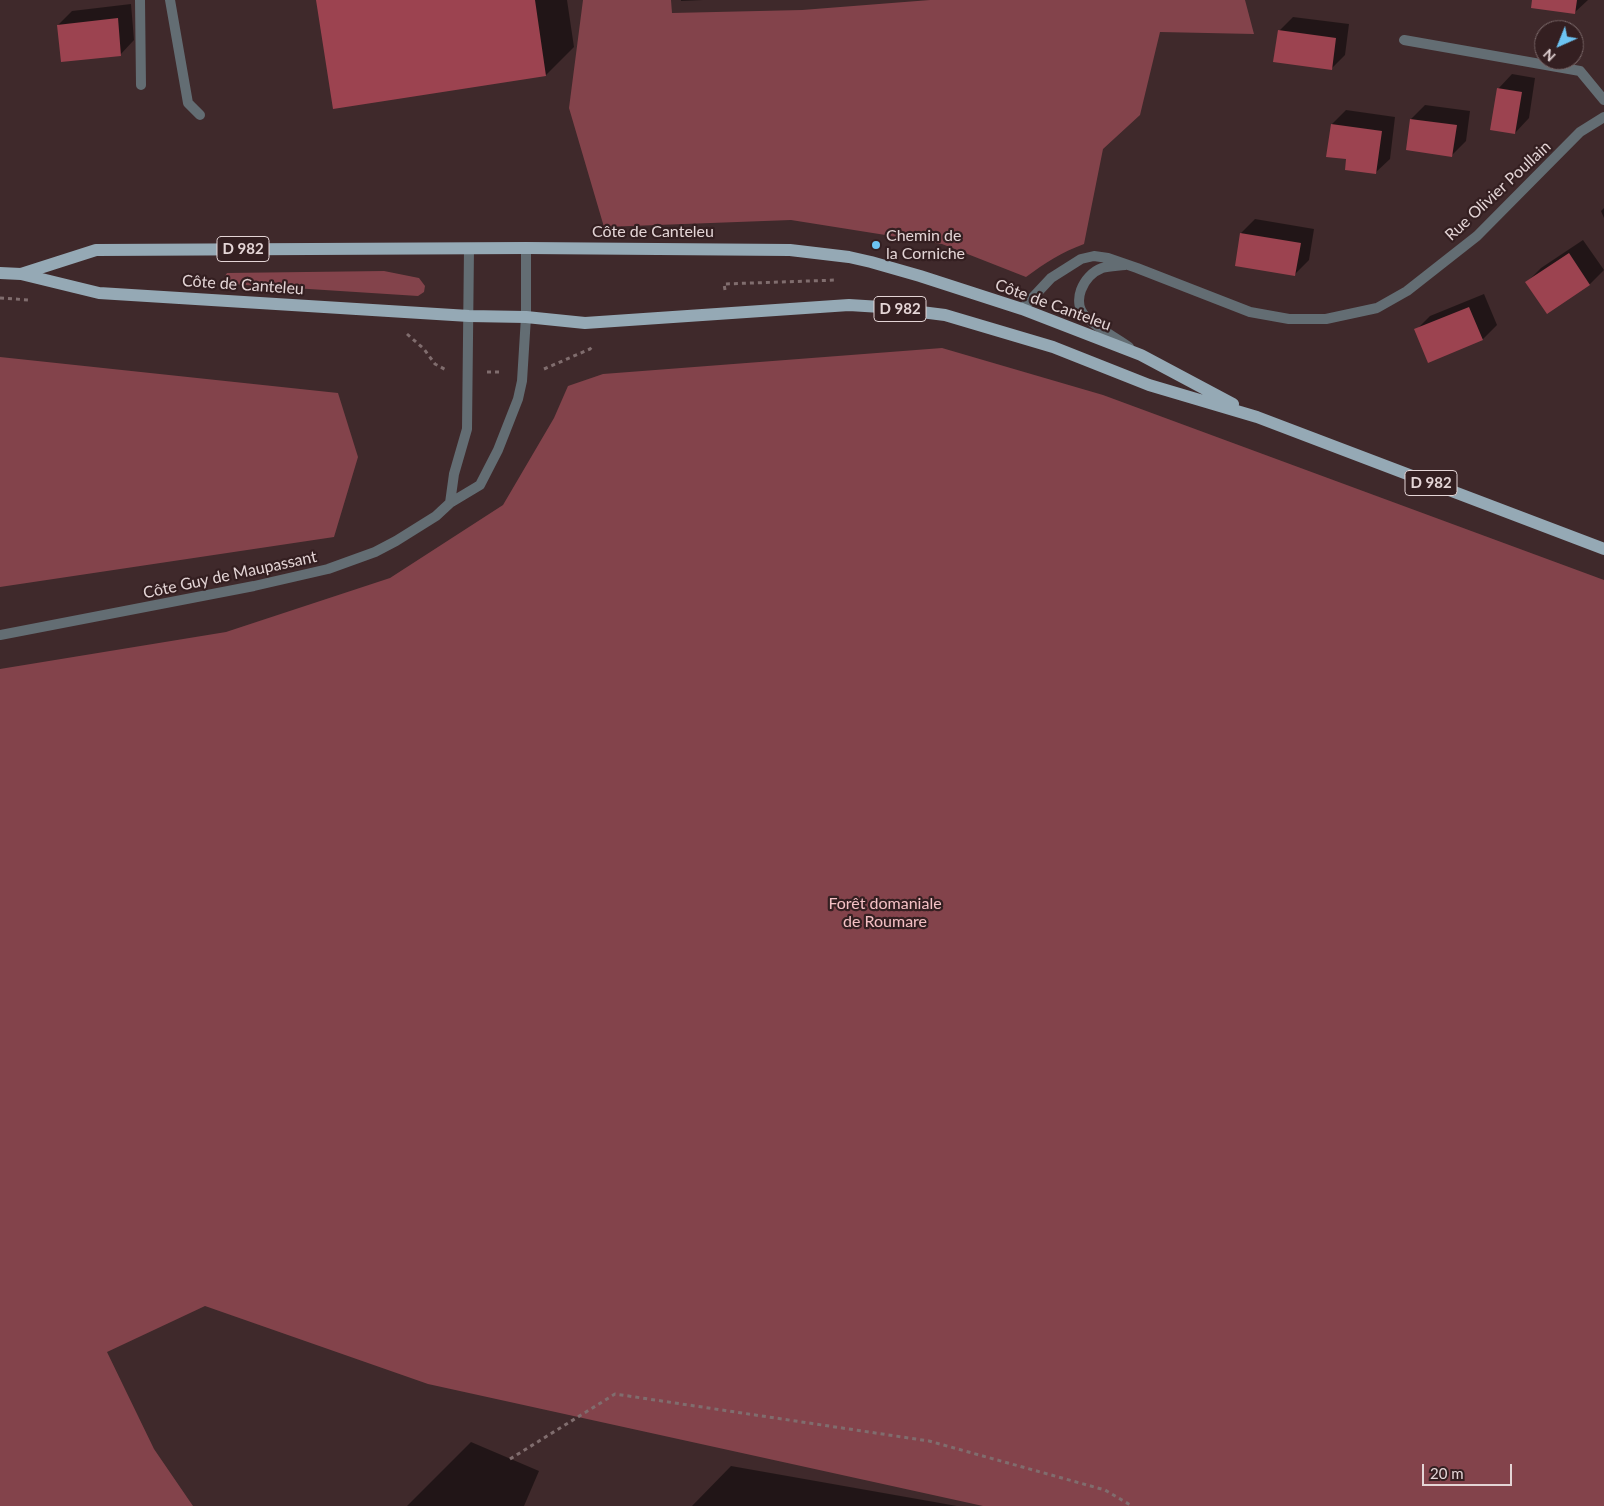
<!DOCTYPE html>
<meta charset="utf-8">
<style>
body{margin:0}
#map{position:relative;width:1604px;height:1506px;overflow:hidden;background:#3f292b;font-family:Lato,sans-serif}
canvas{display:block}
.north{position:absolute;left:1534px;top:20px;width:50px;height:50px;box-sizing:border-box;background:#341f21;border:1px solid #7a6869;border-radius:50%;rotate:224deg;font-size:14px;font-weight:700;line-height:20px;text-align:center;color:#e4d5d6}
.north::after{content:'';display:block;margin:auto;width:18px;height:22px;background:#6cc3f2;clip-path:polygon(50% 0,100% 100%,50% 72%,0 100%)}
.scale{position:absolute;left:1422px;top:1464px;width:90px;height:22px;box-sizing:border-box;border:2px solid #e4d5d6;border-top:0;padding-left:6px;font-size:15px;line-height:18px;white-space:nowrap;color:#e4d5d6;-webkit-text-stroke:4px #341f21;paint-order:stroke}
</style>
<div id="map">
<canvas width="1604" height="1506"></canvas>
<div class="north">N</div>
<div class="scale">20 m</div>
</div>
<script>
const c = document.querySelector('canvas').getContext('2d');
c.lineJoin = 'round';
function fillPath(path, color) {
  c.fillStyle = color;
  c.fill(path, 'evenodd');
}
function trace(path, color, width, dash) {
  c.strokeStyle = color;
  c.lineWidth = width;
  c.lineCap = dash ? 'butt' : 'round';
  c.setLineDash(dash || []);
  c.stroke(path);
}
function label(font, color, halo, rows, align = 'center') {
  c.font = font + ' Lato,sans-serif';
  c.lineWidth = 4.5;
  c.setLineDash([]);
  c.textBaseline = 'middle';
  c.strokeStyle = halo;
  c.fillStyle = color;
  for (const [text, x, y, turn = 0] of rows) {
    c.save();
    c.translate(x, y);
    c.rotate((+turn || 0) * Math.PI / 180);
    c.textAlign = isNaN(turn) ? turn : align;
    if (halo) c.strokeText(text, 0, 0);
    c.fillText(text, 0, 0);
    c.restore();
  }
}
const green = new Path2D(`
 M583,0H671L672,13L802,10L930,0H1245L1254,34L1160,32L1140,115L1103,149L1084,244C1062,252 1045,263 1026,277L942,244L791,220L604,227L569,108Z
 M384,271L419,278L425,286L424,292L418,296L231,284L226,280L225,276L227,273Z
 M942,348L1103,395L1604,580V1506H983L428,1384L205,1306L107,1352L154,1449L193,1506H0V669L226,632L390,578L503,505L554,418L568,386L603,374Z
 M0,357L338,393L358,457L334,537L0,587Z`);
const shadow = new Path2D(`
 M317,0H567L574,47L546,75L334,107Z
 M681,0H703L681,1Z
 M1533,0H1588L1574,13Z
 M131,4L134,40L120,55L58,25L72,11Z
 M1293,17L1349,24L1345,55L1331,69L1279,31Z
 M1512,74L1535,78L1529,118L1515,133L1498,89Z
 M1425,105L1470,111L1466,141L1452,155L1407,149L1411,119Z
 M1346,110L1395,117L1390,159L1375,173L1348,158L1332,124Z
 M1604,208V218L1601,211Z
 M1255,219L1314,229L1309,260L1295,274L1241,233Z
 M1583,240L1604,270L1590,284L1548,312L1527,282L1541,268Z
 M1484,294L1497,325L1483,339L1428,362L1416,330L1430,316Z
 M471,1442L539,1471L524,1506H407Z
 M731,1466L957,1506H692Z`);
const building = new Path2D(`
 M316,0H535L546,76L333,109Z
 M1532,0H1577L1575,14L1531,8Z
 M118,18L121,56L61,62L57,25Z
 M1278,30L1336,38L1332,70L1273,62Z
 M1497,88L1522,92L1515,134L1490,130Z
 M1410,119L1457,125L1452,157L1406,150Z
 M1331,124L1382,131L1376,174L1345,170L1346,159L1326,157Z
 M1240,233L1301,243L1295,276L1235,266Z
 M1569,253L1590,285L1547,314L1525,282Z
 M1469,307L1483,340L1428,363L1414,329Z`);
const path = new Path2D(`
 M725,290L724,284L837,280
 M0,298L29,300
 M407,334L424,349L435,364L448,371
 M544,369L590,349L594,345
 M487,372H503
 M510,1459L615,1394L929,1441L1105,1490L1132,1506`);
const service = new Path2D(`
 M140,0L141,85
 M170,0L188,103L200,115`);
const minor = new Path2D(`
 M1404,40L1580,71L1604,100
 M1125,265C1117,266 1109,266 1102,268C1083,275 1070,303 1087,318C1099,329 1115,337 1129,347
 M1022,309L1051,278L1081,259L1094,256L1108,258L1137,268L1250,312L1289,319H1326L1377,308L1407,291L1477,236L1580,132L1604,117`);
const tertiary = new Path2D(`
 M450,503L454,474L467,429L469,248
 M0,635L254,586L328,569L375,552L396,541L436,516L450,503L480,485L498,450L518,399L522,381L526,317V248`);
const primary = new Path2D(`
 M0,273L21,274L99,293L469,316L526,317L585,323L849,305L881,307L945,315L1053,347L1149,385L1257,417L1604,549
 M21,274L96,250L526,248L790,250L849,257L871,262L920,276L1022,309L1141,355L1233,404`);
const markers = [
 [876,245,5,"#6cc3f2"]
];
const shields = [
 [243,249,52],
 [900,309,52],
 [1431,483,52]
];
const shieldNames = [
 ["D 982",243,249],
 ["D 982",900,309],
 ["D 982",1431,483]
];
const streetNames = [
 ["Rue Olivier Poullain",1498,191,-43],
 ["Côte de Canteleu",653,232],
 ["Côte de Canteleu",243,285,4],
 ["Côte de Canteleu",1053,305,20],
 ["Côte Guy de Maupassant",230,575,-12]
];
const poiNames = [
 ["Chemin de",886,236],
 ["la Corniche",886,254]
];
const parkNames = [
 ["Forêt domaniale",885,904],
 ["de Roumare",885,922]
];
fillPath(green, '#83434b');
fillPath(shadow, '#0007');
fillPath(building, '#9c4350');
trace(path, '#806d6e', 3, [4, 4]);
trace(service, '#636d73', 10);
trace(minor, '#636d73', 10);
trace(tertiary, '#636d73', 10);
trace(primary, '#95a9b5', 12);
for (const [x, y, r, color] of markers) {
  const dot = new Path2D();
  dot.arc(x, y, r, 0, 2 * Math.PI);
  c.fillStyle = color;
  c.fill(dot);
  trace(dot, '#341f21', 2);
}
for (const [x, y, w] of shields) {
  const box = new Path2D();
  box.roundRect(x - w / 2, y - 12.5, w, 25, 4);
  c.fillStyle = '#341f21';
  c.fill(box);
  trace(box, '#e4d5d6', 1);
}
label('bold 15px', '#e4d5d6', null, shieldNames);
label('16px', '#e4d5d6', '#341f21', streetNames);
label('16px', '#e4d5d6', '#341f21', poiNames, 'left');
label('16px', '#f4c0c4', '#341f21', parkNames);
</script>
